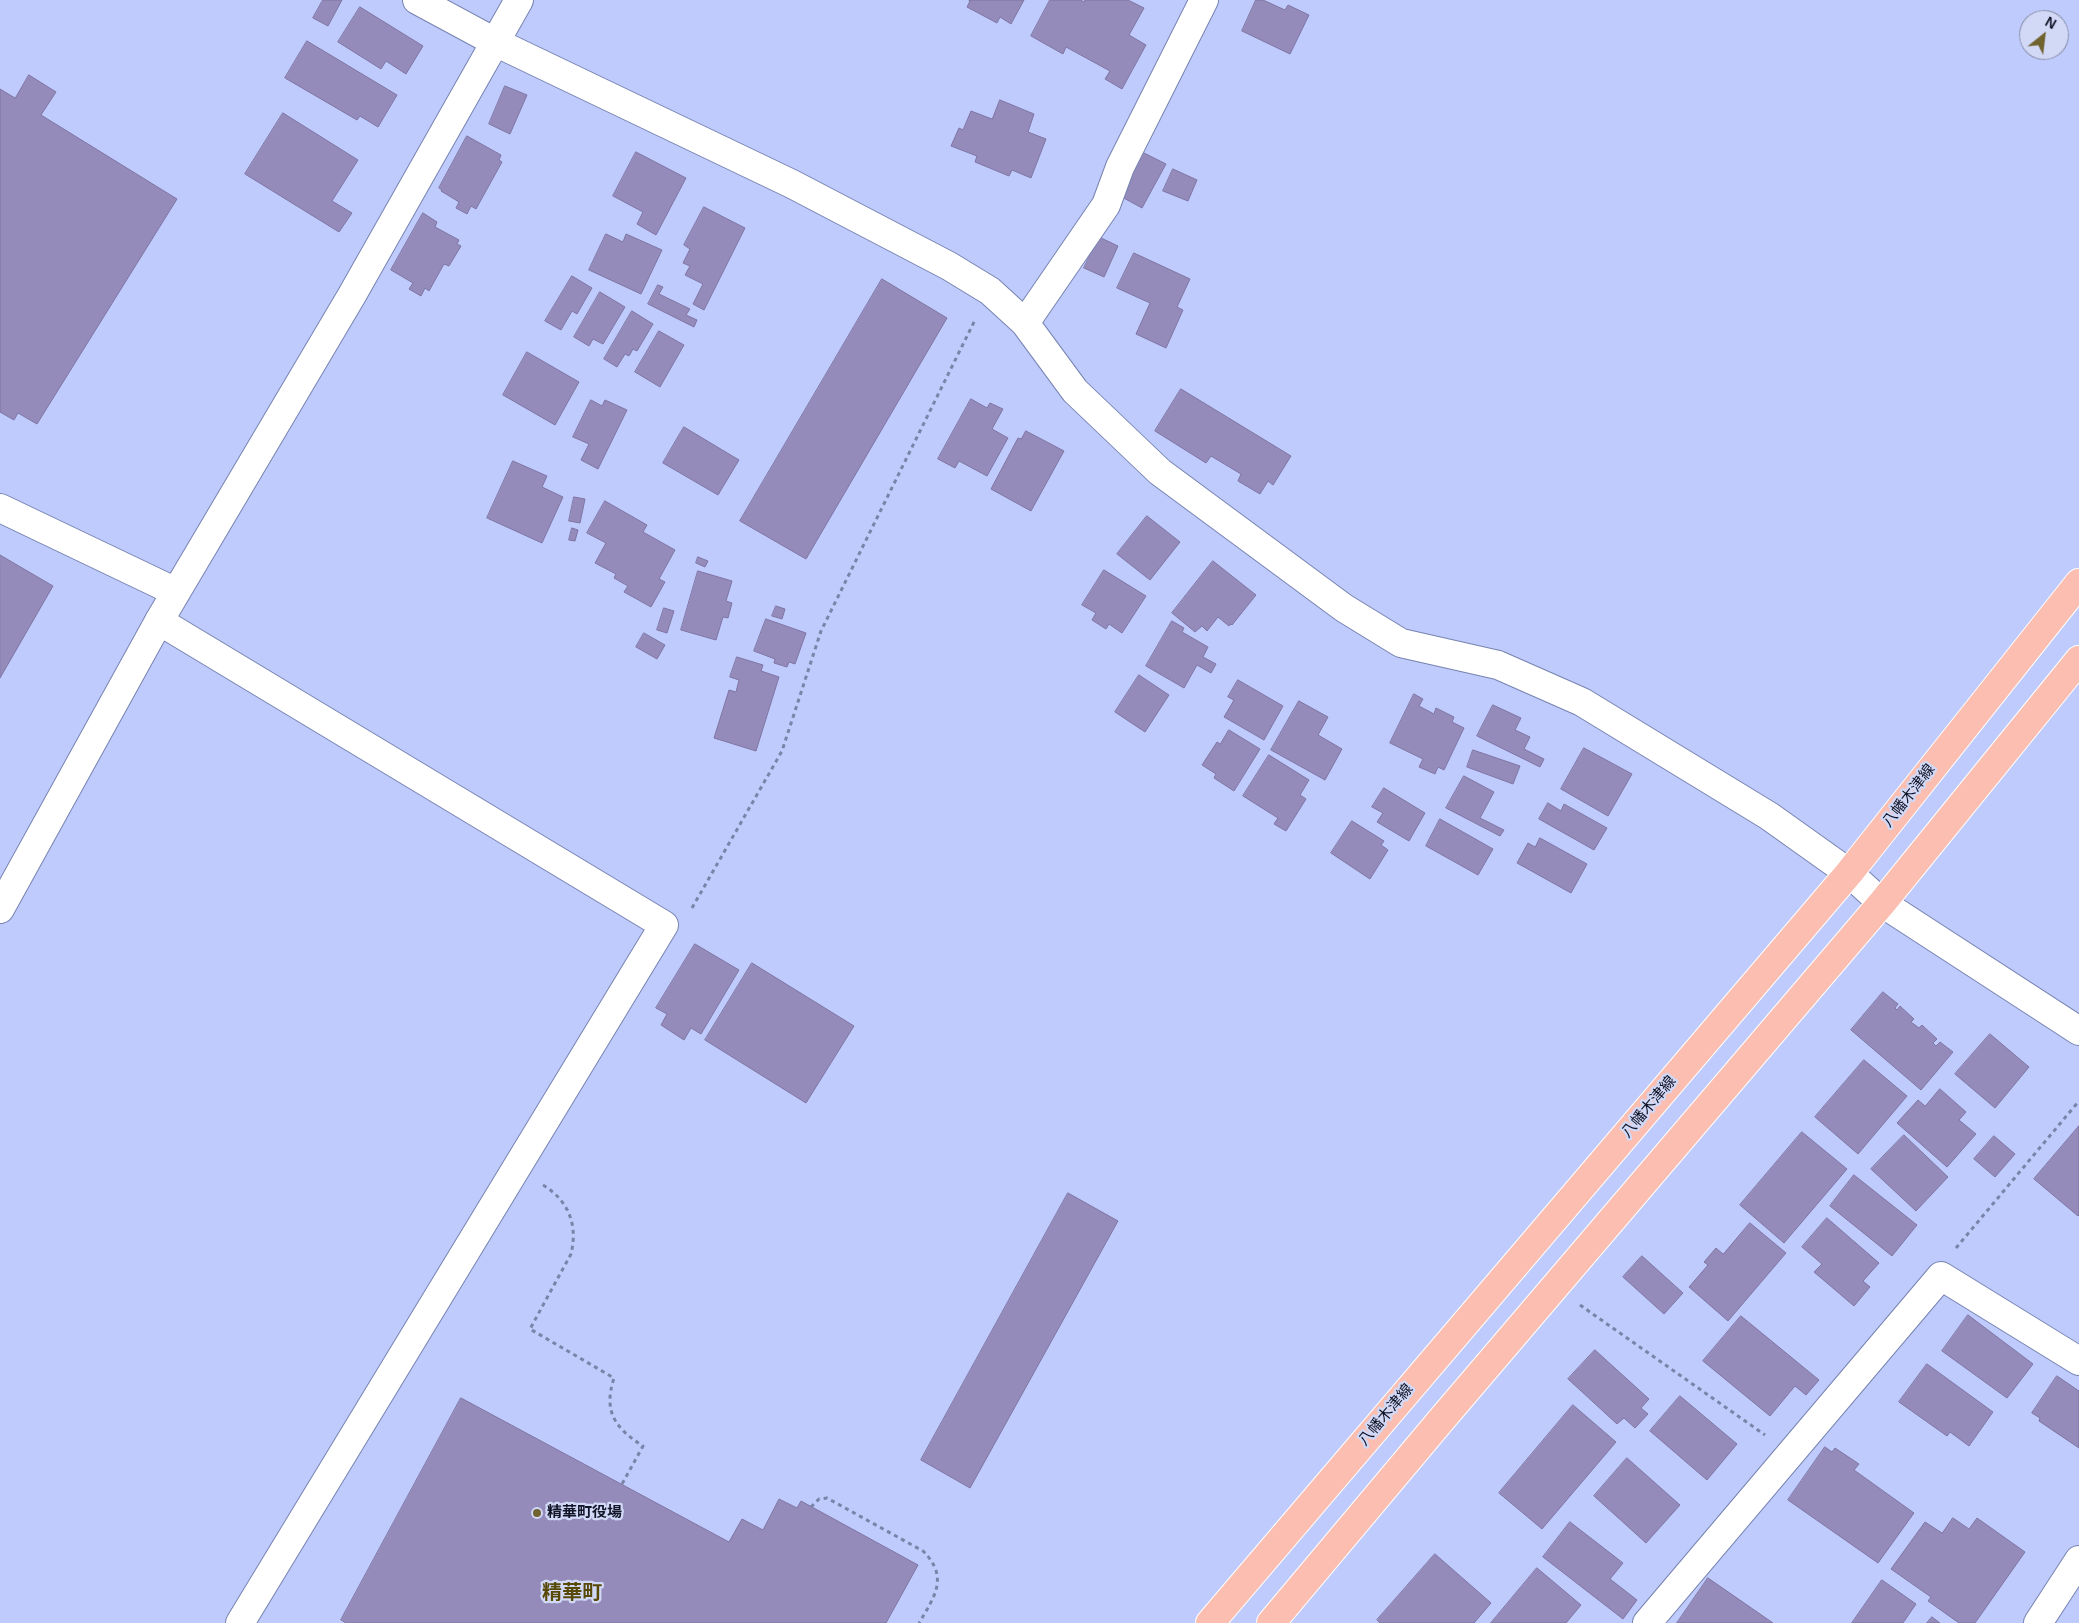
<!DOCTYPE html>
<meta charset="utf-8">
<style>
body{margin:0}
#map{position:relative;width:2079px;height:1623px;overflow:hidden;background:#becbfc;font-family:Arial,sans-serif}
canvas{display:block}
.north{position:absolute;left:2019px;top:10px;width:50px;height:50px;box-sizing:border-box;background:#d1d9f7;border:1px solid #858ba4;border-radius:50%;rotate:29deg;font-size:14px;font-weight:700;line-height:20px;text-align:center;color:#121527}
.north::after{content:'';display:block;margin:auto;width:18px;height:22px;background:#716330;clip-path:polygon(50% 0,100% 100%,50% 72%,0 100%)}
</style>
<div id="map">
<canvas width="2079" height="1623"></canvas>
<div class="north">N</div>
</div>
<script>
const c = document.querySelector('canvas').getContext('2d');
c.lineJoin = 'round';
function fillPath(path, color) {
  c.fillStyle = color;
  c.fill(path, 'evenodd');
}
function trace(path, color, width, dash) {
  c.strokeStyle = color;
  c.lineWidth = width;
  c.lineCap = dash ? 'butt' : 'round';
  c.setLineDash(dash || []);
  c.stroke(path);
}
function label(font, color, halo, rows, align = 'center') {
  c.font = font + ' Arial,"Noto Sans JP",sans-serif';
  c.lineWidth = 4.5;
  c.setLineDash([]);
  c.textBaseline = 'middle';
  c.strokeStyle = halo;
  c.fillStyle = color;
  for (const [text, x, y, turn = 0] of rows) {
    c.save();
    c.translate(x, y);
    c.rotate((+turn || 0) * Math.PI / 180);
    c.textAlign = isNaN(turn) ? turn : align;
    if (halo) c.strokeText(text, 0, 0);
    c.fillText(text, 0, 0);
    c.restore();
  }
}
const building = new Path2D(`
 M323,0H342L328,26L313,18Z
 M969,0H1024L1011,24L1000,17L997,23L967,7L970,1Z
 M1050,0H1081L1084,2L1085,0H1128L1144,8L1129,35L1146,45L1122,89L1105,79L1110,71L1066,47L1063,54L1031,36Z
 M1256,0H1263L1285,10L1288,5L1309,15L1290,54L1242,31Z
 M360,7L423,46L406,74L386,61L381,69L338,42Z
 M307,41L397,95L378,127L360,116L357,120L285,78Z
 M29,75L56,92L41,115L177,199L37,424L18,413L14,420L0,412V89L15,98Z
 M505,86L527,95L510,134L489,124Z
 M1000,100L1034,114L1028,132L1046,139L1031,178L1012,170L1009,176L975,162L977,156L951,146L959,128L963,130L971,111L992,119Z
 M283,113L358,160L332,201L352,213L339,232L245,174Z
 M467,136L501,155L499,160L502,162L476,209L471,206L467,214L456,208L459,202L441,191L442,190L439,188Z
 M636,152L686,178L656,235L637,224L643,212L613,196Z
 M1144,153L1166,164L1142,208L1120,196Z
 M1173,169L1197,180L1188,201L1163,191Z
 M704,207L745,228L704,310L693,304L703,284L685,275L690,266L683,263L690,249L684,245Z
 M423,213L437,222L435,227L459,240L457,244L461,246L449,266L444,264L429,291L425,288L421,296L409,289L413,283L391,270Z
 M606,234L623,242L626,234L662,250L641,294L589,270Z
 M1099,237L1118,246L1104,277L1084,268Z
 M1134,253L1190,279L1177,307L1183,310L1166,348L1136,334L1150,303L1117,288Z
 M572,276L592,288L577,314L572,311L561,330L545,321Z
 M882,279L947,318L806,559L740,521Z
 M658,285L663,287L659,294L690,309L686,315L697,320L694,327L648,304Z
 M600,292L625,307L603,344L593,339L589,346L574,337Z
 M632,311L653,324L637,351L633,349L629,356L625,354L617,367L604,359Z
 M659,331L684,345L660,387L635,372Z
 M527,352L579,382L555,425L503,395Z
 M1181,389L1291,456L1273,485L1268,481L1260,494L1238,481L1241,474L1211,456L1206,463L1155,431Z
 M971,399L987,408L990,403L1003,409L992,429L1008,438L987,476L959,461L955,468L938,459Z
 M591,400L602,406L605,400L627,410L598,469L581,460L589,444L573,437Z
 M684,427L739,460L718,495L663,463Z
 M1026,431L1064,451L1031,511L991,489L1018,438L1021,439Z
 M513,461L547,476L542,487L563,497L542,543L487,518Z
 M574,497L585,499L580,523L569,521Z
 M605,501L647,525L643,532L675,550L659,579L665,582L651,607L624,592L628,586L614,578L616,574L595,563L606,543L587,533Z
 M1147,516L1180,542L1150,580L1117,554Z
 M572,528L578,530L575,541L569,540Z
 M0,555L53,586L0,678Z
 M698,557L708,561L705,567L696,563Z
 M1213,561L1256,595L1232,625L1231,624L1229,626L1218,617L1207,631L1202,626L1195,632L1172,613Z
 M1104,570L1146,596L1122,633L1109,624L1106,629L1092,620L1096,613L1082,605Z
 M698,571L732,581L726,601L732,603L728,618L723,617L716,640L681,630Z
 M776,606L785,609L782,619L772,616Z
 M664,608L674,611L667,633L657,630Z
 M766,619L806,633L795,664L789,662L787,667L774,663L775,659L754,651Z
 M1172,621L1184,628L1182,632L1208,647L1203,657L1216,664L1211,673L1197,665L1184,688L1146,666Z
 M644,633L665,645L657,659L636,647Z
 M737,657L763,665L761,671L779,677L756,751L714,738L729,690L736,692L739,680L730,677Z
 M1139,675L1169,695L1145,732L1115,712Z
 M1238,680L1283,706L1264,740L1224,717L1234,700L1228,697Z
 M1414,694L1423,699L1419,706L1434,714L1436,708L1454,717L1452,722L1464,728L1444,770L1438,767L1435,774L1419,767L1423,759L1390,743Z
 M1299,701L1328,717L1318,735L1342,749L1325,780L1271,750Z
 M1493,705L1521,718L1515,730L1530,737L1524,749L1544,759L1540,767L1477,736Z
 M1229,730L1260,749L1234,791L1214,778L1216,774L1202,765L1217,742L1220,744Z
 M1584,748L1632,774L1608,816L1561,789Z
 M1473,750L1520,766L1513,784L1467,767Z
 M1269,755L1309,780L1300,795L1306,799L1286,831L1274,824L1278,818L1243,796Z
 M1464,776L1494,792L1480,818L1504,830L1500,836L1446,808Z
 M1384,788L1425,813L1409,841L1377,822L1383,813L1372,807Z
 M1548,803L1561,811L1564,804L1607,828L1594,850L1539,819Z
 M1440,819L1493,849L1478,875L1426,846Z
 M1352,821L1384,841L1381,845L1388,850L1370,879L1331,853Z
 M1540,838L1587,864L1571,893L1517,863L1528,843L1535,847Z
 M695,944L739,970L701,1034L691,1028L684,1040L661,1025L667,1014L656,1008Z
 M752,963L854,1026L806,1103L705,1040Z
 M1883,992L1898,1004L1895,1008L1897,1010L1900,1006L1914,1019L1911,1022L1919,1028L1922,1025L1937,1039L1933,1043L1936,1046L1940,1042L1953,1052L1921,1090L1851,1030Z
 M1990,1034L2029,1067L1995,1108L1955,1074Z
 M1864,1060L1907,1096L1858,1154L1815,1117Z
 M1940,1089L1966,1112L1959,1120L1976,1134L1947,1167L1897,1123L1918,1100L1925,1106Z
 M2079,1126V1215L2078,1216L2034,1179Z
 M1802,1132L1847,1169L1784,1243L1740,1205Z
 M1904,1135L1948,1177L1916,1211L1871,1169Z
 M1994,1136L2015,1154L1995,1177L1974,1159Z
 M1854,1175L1917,1225L1892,1256L1830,1206Z
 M1068,1193L1118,1221L970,1488L921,1460Z
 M1827,1218L1879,1263L1863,1281L1870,1287L1854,1306L1814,1272L1822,1264L1802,1247Z
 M1750,1223L1786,1253L1728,1321L1689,1287L1708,1265L1704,1262L1716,1248L1723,1254Z
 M1642,1256L1683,1293L1664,1314L1623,1277Z
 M1968,1315L2033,1364L2007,1398L1942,1351Z
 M1741,1316L1819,1380L1806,1395L1795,1386L1770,1416L1703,1361Z
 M1595,1350L1649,1399L1641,1408L1648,1414L1635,1428L1624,1418L1617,1424L1568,1379Z
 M1927,1364L1993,1412L1969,1446L1950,1432L1947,1436L1899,1402Z
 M2057,1376L2079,1391V1448L2039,1421L2040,1418L2032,1413Z
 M1680,1396L1737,1444L1707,1480L1650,1431Z
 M461,1398L729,1542L742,1519L763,1530L779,1499L797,1508L801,1501L918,1565L886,1623H346L341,1620Z
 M1573,1405L1616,1442L1542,1529L1499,1493Z
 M1825,1447L1832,1452L1835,1448L1859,1464L1854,1470L1914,1513L1878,1563L1788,1500Z
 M1627,1458L1680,1505L1646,1543L1594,1496Z
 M1953,1518L1969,1529L1977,1518L2025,1552L1975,1623H1959L1928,1601L1931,1597L1891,1569L1925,1522L1942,1533Z
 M1570,1522L1623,1563L1610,1579L1637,1600L1623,1619L1543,1557Z
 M1435,1554L1491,1603L1474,1623H1380L1377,1620Z
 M1537,1568L1581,1605L1566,1623H1491Z
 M1708,1578L1773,1623H1677Z
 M1882,1580L1916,1604L1903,1623H1852Z
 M1932,1617L1940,1623H1927Z`);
const path = new Path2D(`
 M692,908L782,751L821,631L975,320
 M543,1185C569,1201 578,1225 571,1254L530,1329L614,1378C603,1412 615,1428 643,1446L622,1484
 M1956,1248L2079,1101
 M1580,1305L1765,1435
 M811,1507L819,1499L827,1498L923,1551C949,1577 935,1596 919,1623`);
const street = new Path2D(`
 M1025,323L1106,205L1120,167L1204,0
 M0,508L176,592
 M0,909L159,621L352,295L519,0
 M1647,1623L1941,1276L2079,1361`);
const secondary = new Path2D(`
 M417,0L495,42L792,184L949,266L990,291L1025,323L1075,391L1160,472L1344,608L1401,643L1498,665L1582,702L1769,816L1849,873L1882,903L2079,1031
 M159,621L664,925L240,1623
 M2038,1623L2079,1560`);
const primary = new Path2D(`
 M1210,1623L1849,873L2079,583
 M1271,1623L1442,1419L1882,903L2079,660`);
const markers = [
 [537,1513,5,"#716330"]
];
const streetNames = [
 ["八幡木津線",1909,796,-52],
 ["八幡木津線",1649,1107,-50],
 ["八幡木津線",1386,1415,-50]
];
const poiNames = [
 ["精華町役場",547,1513]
];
const districtNames = [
 ["精華町",572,1593]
];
fillPath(building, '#948bba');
trace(building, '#7f75a4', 1);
trace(street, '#7783b0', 30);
trace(secondary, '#7783b0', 30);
trace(primary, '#fff', 30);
trace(path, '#7a83a8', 3, [4, 4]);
trace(street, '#fff', 28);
trace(secondary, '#fff', 28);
trace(primary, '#fbbeb0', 28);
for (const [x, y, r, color] of markers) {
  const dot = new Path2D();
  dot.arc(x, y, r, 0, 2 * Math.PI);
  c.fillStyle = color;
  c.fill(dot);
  trace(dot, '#d1d9f7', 2);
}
label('15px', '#121527', '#d1d9f7', streetNames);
label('bold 15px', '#121527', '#d1d9f7', poiNames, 'left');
label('bold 20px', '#594907', '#d1d9f7', districtNames);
</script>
